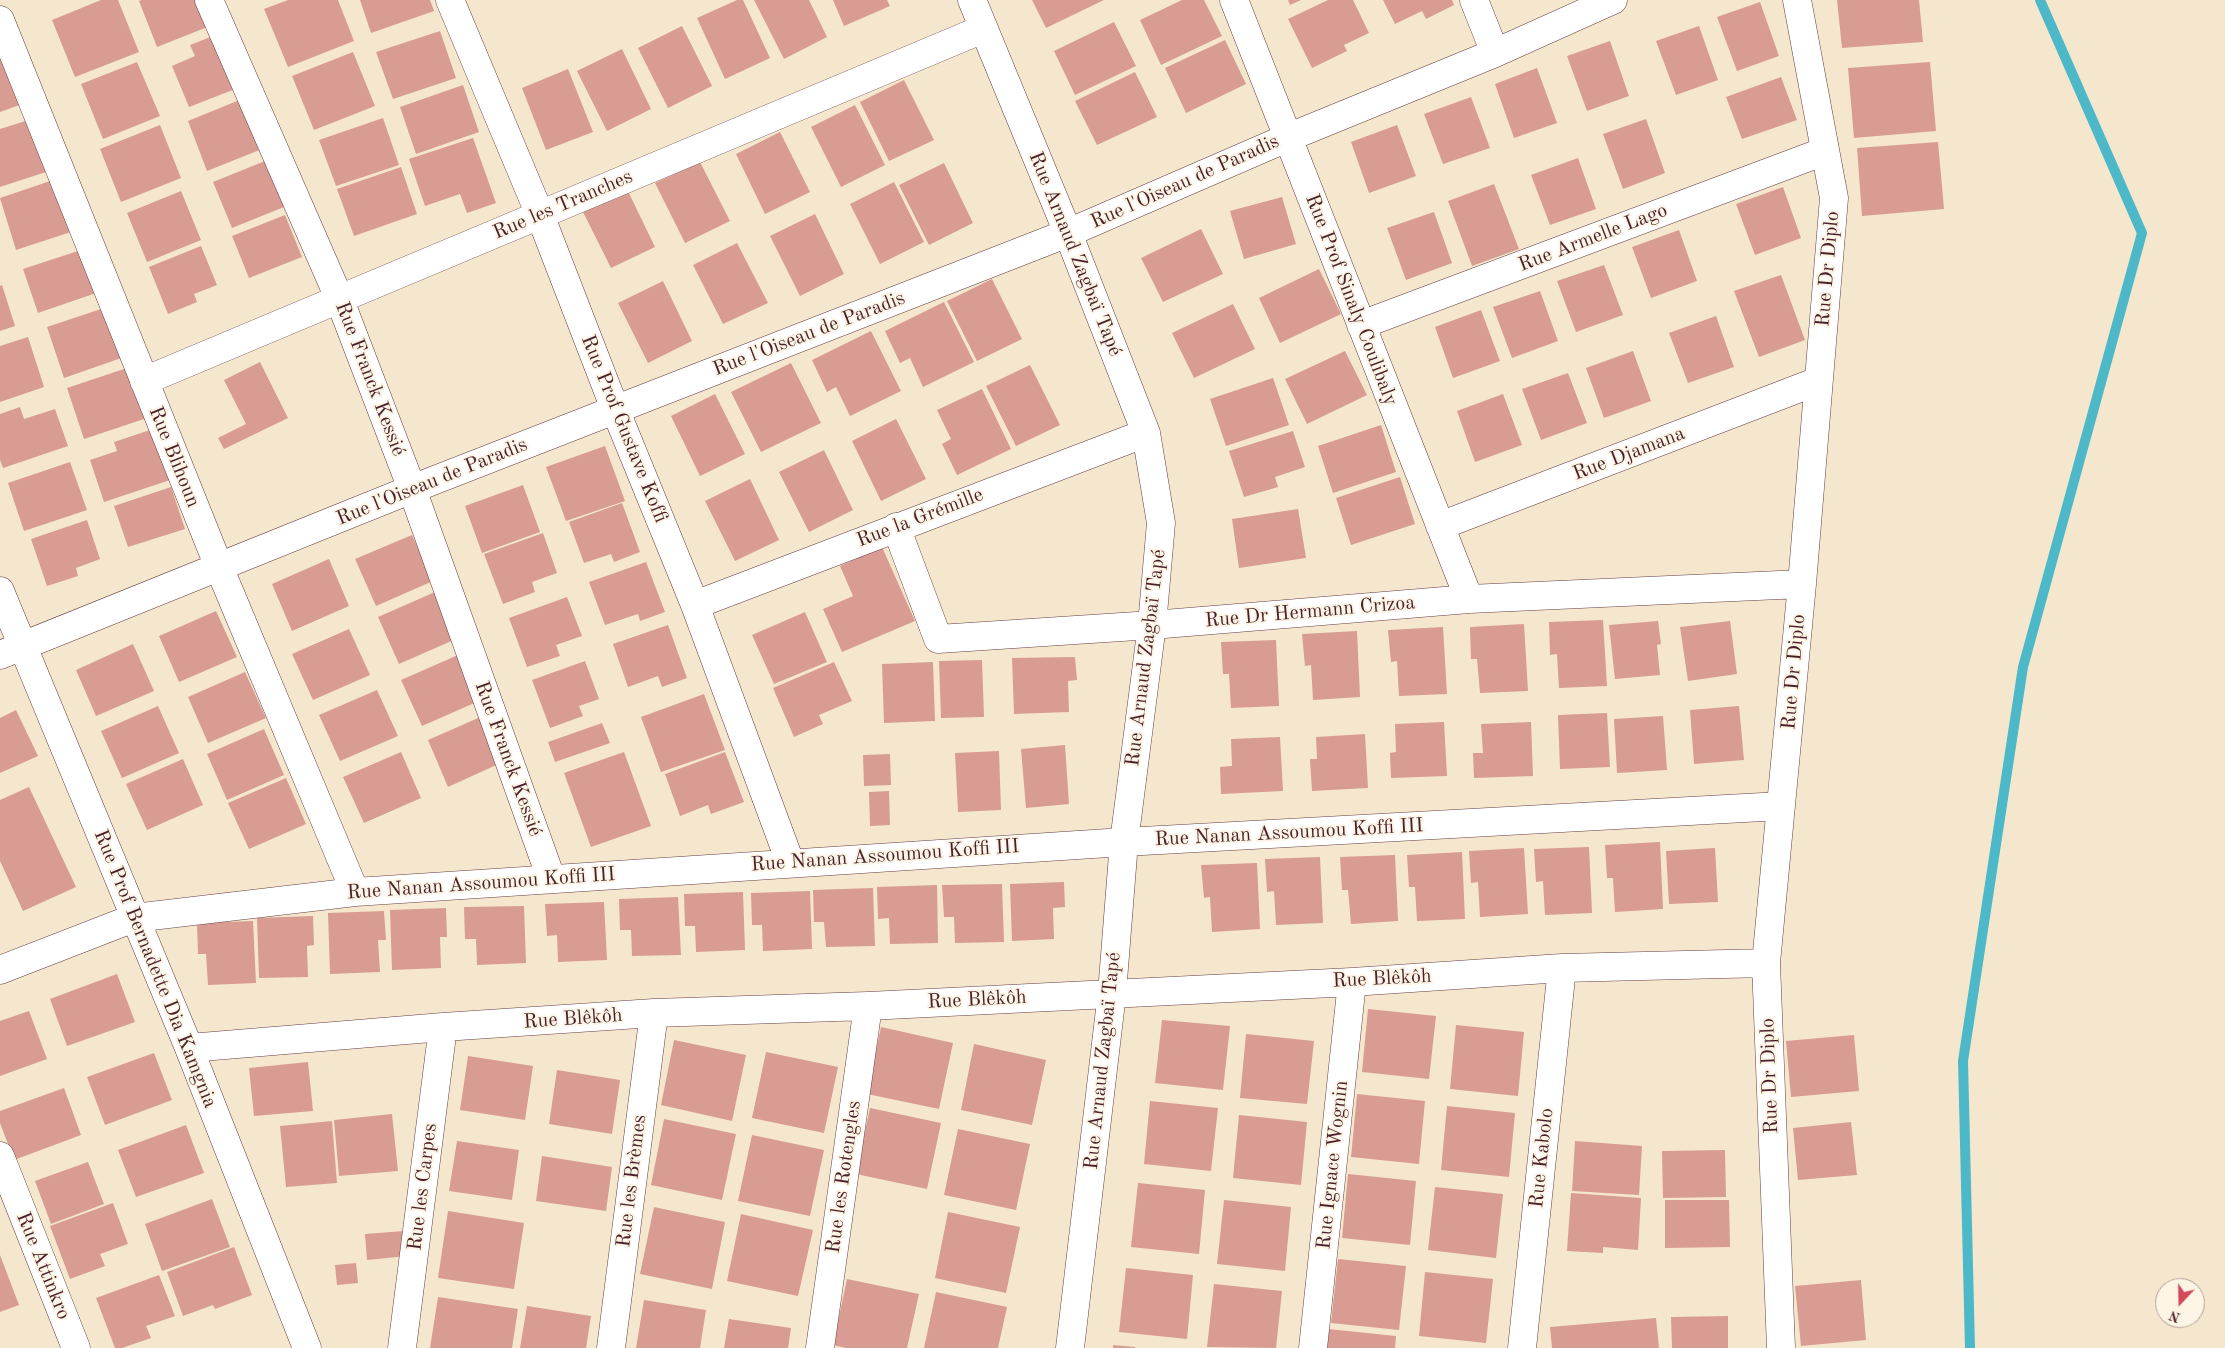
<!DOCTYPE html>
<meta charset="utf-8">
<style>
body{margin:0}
#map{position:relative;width:2225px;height:1348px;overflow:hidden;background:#f5e7cd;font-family:"Old Standard TT",serif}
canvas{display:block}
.north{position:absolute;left:2155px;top:1278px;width:50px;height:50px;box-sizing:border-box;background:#fcf5e5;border:1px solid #b59f9b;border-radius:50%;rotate:201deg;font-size:14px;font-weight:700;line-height:20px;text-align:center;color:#4a1f2b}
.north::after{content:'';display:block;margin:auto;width:18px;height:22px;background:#d1495b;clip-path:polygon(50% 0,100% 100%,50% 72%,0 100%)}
</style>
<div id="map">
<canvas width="2225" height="1348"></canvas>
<div class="north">N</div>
</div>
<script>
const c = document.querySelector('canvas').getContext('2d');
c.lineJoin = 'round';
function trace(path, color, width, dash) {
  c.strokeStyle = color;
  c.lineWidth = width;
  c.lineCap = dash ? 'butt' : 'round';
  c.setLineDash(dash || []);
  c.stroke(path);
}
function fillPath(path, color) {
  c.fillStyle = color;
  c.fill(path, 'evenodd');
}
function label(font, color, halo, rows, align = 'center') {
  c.font = font + ' "Old Standard TT",serif';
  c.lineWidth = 4;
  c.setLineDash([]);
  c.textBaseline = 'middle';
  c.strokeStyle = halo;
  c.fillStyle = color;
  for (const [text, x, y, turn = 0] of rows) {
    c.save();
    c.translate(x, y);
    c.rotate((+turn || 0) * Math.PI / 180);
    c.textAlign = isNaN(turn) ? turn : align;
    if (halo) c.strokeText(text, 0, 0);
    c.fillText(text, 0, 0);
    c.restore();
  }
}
const stream = new Path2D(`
 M1970,1348L1963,1061L2023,667L2142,233L2040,0`);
const building = new Path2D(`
 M101,0H118L139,52L75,77L52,20Z
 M141,0H205L215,24L157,47L139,1Z
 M288,0H338L354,41L288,67L264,9Z
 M360,0H430L434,11L371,33Z
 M737,0H743L770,58L725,79L697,18Z
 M754,0H809L827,37L784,59Z
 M833,0H887L890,6L844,26Z
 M1032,0H1104L1046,28Z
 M1182,0H1204L1222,36L1161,65L1140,20Z
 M1288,0H1301L1290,5Z
 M1328,0H1353L1369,33L1344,45L1347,51L1312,68L1288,19Z
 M1383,0H1452L1454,5L1426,19L1422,11L1395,24Z
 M1837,0H1919L1923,42L1842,48Z
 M1760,2L1779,56L1737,71L1717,17Z
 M1114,22L1136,66L1075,95L1054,51Z
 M682,26L712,86L668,108L638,48Z
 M1699,26L1718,80L1676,95L1656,41Z
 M440,31L456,78L393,99L376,52Z
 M221,33L243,86L189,107L172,66L195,56L190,45Z
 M1225,40L1246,84L1186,113L1165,68Z
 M1610,41L1629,96L1587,111L1567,56Z
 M622,49L651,109L607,131L577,71Z
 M353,52L375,106L314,130L292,76Z
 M13,56L28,102L0,112V60Z
 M137,62L160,116L103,139L81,84Z
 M1930,62L1936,131L1854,138L1848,68Z
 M1537,68L1557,123L1514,138L1495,84Z
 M568,69L593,132L546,150L522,88Z
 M1135,72L1157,117L1097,145L1075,101Z
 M1781,77L1797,120L1742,139L1726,97Z
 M904,80L934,140L889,161L860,102Z
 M463,85L479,132L416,154L400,107Z
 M1471,97L1490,148L1443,164L1424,114Z
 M242,99L262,149L207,171L188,121Z
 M855,105L885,165L841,187L811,127Z
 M35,118L52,170L0,187V129Z
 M383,118L399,165L336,186L319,140Z
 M1646,119L1665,173L1623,189L1603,134Z
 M160,125L181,178L121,202L100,149Z
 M1397,125L1416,176L1369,193L1351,142Z
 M780,132L810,192L765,214L736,154Z
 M473,138L496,203L467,213L460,194L425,206L409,159Z
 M1938,142L1944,209L1862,216L1857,148Z
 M1578,158L1596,209L1550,225L1531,175Z
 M265,161L284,207L232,228L213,182Z
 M700,162L730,221L685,243L655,183Z
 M944,163L973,223L929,245L899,185Z
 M401,167L417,214L354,236L337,189Z
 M59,178L77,230L16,250L0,198Z
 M894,182L924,242L880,264L850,204Z
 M1494,184L1519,249L1472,266L1448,201Z
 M626,187L655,247L611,268L581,208Z
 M1783,187L1801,238L1755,255L1736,204Z
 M181,191L201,240L147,262L127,213Z
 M1282,197L1296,244L1244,259L1230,211Z
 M1434,212L1452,263L1406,280L1387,228Z
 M815,214L844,274L800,296L770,236Z
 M285,215L302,257L249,278L232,236Z
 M1201,229L1223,274L1163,302L1141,258Z
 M1679,230L1697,281L1651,298L1632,247Z
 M737,243L768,303L723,324L693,265Z
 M201,246L217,285L194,294L197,302L168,314L149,267Z
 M84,249L99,292L38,313L23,269Z
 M1604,265L1623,315L1576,332L1557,281Z
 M1319,269L1341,314L1280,343L1259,298Z
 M1781,275L1805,340L1759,357L1734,291Z
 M992,279L1022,339L977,361L947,301Z
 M663,281L692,341L648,363L618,303Z
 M2,285L15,326L0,331V286Z
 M1540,291L1558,341L1512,358L1493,307Z
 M944,302L974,362L923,387L910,358L900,363L885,331Z
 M1233,304L1255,349L1194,378L1172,333Z
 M110,306L127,356L64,378L47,327Z
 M1481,310L1500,361L1453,378L1435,327Z
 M1716,316L1734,367L1688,383L1669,333Z
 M871,331L901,391L850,416L836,387L827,392L812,360Z
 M28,337L44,387L0,402V346Z
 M1345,351L1367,395L1307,424L1285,379Z
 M1633,351L1651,401L1604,418L1586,368Z
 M260,362L288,418L224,449L218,438L246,424L224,380Z
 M791,363L821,423L761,452L731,392Z
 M1030,365L1060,425L1016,446L986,386Z
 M130,367L147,418L84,439L67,388Z
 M1568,373L1587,423L1541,440L1522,389Z
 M1273,378L1289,425L1226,446L1210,399Z
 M982,389L1011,449L957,475L942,444L951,439L937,410Z
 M715,394L745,454L700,476L671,416Z
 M1503,394L1522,445L1475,462L1457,411Z
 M20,407L24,419L55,409L68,446L3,468L0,460V414Z
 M896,419L926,479L881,501L852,441Z
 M1381,425L1396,472L1333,493L1318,446Z
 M153,429L170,480L104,502L90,460L117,451L114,442Z
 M1293,431L1305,467L1275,477L1278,487L1244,497L1229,451Z
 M605,446L625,501L566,521L546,467Z
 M824,450L853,510L809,532L779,472Z
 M70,462L87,510L24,531L8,483Z
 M1400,477L1415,524L1351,545L1336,498Z
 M750,479L779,540L735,561L705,501Z
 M523,485L540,532L482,553L465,506Z
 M171,487L185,529L128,547L114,506Z
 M622,503L640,552L614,562L611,554L584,563L569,522Z
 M1298,509L1306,558L1239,568L1232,519Z
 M87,520L100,559L76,568L78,576L47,586L31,539Z
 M543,533L557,573L532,582L535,592L503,604L484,554Z
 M412,535L433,581L376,606L355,559Z
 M882,547L915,621L842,652L823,609L853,596L840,566Z
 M329,559L349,606L292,631L272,584Z
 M646,562L665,612L640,621L638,614L605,625L589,582Z
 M435,592L456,639L399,664L378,617Z
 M567,597L582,636L556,645L560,656L527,667L509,618Z
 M216,611L237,657L179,682L159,636Z
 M805,612L827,662L774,684L752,635Z
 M1603,620L1607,686L1559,688L1557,654L1550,655L1549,622Z
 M1658,621L1661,644L1657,645L1660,675L1615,679L1609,625Z
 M1730,621L1737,674L1688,681L1680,627Z
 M1524,624L1528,691L1480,693L1477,659H1471L1470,627Z
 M668,625L687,678L662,687L658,676L628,687L613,644Z
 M1443,627L1447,694L1399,696L1397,661L1391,662L1388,630Z
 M349,629L370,675L313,700L292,654Z
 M1357,631L1360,697L1313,700L1311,665L1305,666L1302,634Z
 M1276,640L1279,706L1231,708L1229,674H1223L1221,642Z
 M133,644L154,691L96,716L76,670Z
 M458,655L479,701L422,726L401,680Z
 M1075,657L1077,680L1068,681L1069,712L1014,714L1012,658Z
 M982,660L984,717L941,718L939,661Z
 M585,661L599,699L579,706L583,716L550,728L532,680Z
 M834,662L852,701L819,715L823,724L794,737L773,688Z
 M933,662L935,721L884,723L882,664Z
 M245,672L266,718L208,743L188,697Z
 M377,690L398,736L340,761L319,715Z
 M704,694L725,750L661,772L641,717Z
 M158,706L179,753L122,778L101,731Z
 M1739,706L1744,760L1694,764L1690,710Z
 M16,710L38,756L0,773V718Z
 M1607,713L1610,767L1560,769L1558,715Z
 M485,715L505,761L448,787L428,740Z
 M1663,716L1667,770L1617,773L1614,719Z
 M1444,722L1447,776L1391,778L1390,753L1396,752L1395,724Z
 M1531,722L1533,776L1474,778L1473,753H1483L1481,724Z
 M602,723L610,743L555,762L548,742Z
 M264,729L284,775L227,800L207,754Z
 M1365,734L1368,788L1312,791L1310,759H1317L1316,737Z
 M1280,737L1283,791L1221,794L1220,767L1232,766L1231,739Z
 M1065,745L1069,804L1026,808L1021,749Z
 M999,751L1001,810L958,812L955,753Z
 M401,752L421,798L364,823L343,777Z
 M624,752L651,826L591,847L564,773Z
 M725,752L744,802L711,814L708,805L680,816L665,774Z
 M890,754L891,785L864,786L863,755Z
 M183,759L203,805L147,830L126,784Z
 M286,778L306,824L249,849L228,803Z
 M29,787L76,887L23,911L0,861V800Z
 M889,791L890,825L870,826L869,792Z
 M1660,842L1663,909L1615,912L1613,878H1607L1605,845Z
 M1589,847L1592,913L1545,915L1543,881L1536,882L1534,849Z
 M1524,848L1528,914L1480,917L1478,882L1471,883L1469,851Z
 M1715,848L1718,902L1669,904L1666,851Z
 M1462,852L1465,919L1417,921L1415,887H1409L1407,855Z
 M1395,855L1398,921L1351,924L1348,890H1342L1340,857Z
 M1320,857L1323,923L1276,925L1274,891L1267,892L1265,859Z
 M1257,863L1260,929L1212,932L1210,897L1204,898L1201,865Z
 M1064,882L1065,907L1053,908L1054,939L1012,941L1010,884Z
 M1002,884L1004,942L955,943L954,917H944L942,885Z
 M937,885L938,943L890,944L889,918L878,919L877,887Z
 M873,888L875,946L826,947L824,922H814L813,890Z
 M810,891L812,949L763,951L762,925H752L751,893Z
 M743,892L745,950L696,952L695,926H685L684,894Z
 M678,897L681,955L632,956L631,930H620L619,899Z
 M604,902L607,960L558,962L557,935L547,936L545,904Z
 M524,906L526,963L477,965L476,939H465L464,907Z
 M446,908L447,937H440L441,968L392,970L390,910Z
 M384,911L386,940H378L380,972L330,974L328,913Z
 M313,916L314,945L307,946L308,977L259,978L257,918Z
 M253,921L256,983L208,985L206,954H198L197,923Z
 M117,974L135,1022L67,1046L50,999Z
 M1368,1009L1436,1016L1429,1079L1362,1072Z
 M29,1011L47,1059L0,1076V1021Z
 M1162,1020L1230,1026L1223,1090L1155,1083Z
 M1456,1025L1524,1032L1518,1096L1450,1089Z
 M881,1027L953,1043L939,1109L867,1094Z
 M1246,1034L1314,1041L1307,1104L1240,1098Z
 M1854,1035L1859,1091L1791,1097L1786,1041Z
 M674,1040L746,1055L732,1121L661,1105Z
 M974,1044L1046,1060L1032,1125L961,1110Z
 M766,1052L838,1067L824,1133L752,1118Z
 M154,1053L172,1100L105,1125L87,1077Z
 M468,1056L533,1066L525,1120L460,1110Z
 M308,1062L313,1111L254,1116L249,1068Z
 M557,1070L620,1080L612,1134L549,1124Z
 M64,1088L81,1135L14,1160L0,1123V1111Z
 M1357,1094L1425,1101L1419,1164L1351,1157Z
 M1150,1101L1218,1108L1211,1171L1144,1164Z
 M1447,1106L1515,1113L1509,1177L1441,1170Z
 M870,1108L941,1123L927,1189L856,1174Z
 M392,1114L398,1171L339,1176L334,1120Z
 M1239,1115L1307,1122L1301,1185L1233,1178Z
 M664,1119L736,1134L722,1200L651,1185Z
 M332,1121L337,1183L286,1187L280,1126Z
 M1851,1122L1857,1175L1798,1180L1793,1128Z
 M186,1125L204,1173L136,1197L118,1150Z
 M958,1129L1030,1144L1016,1210L944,1195Z
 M752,1135L824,1150L810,1216L738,1201Z
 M457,1141L519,1150L512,1200L449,1191Z
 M1575,1141L1642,1146L1639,1195L1572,1191Z
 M1725,1150L1726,1197L1663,1198L1662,1151Z
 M542,1156L612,1167L606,1211L536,1201Z
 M88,1162L104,1204L51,1224L35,1181Z
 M1348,1174L1416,1181L1410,1245L1342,1238Z
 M1138,1183L1205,1190L1199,1254L1131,1247Z
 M1435,1187L1503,1194L1496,1258L1428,1250Z
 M1571,1193L1641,1198L1638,1250L1603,1247V1253L1567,1251Z
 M212,1199L230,1247L162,1271L145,1224Z
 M1224,1200L1291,1207L1285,1271L1217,1264Z
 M1665,1200H1729L1730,1247L1665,1248Z
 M113,1203L128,1244L100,1254L105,1266L70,1279L50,1226Z
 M654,1207L725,1222L712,1289L640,1274Z
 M448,1211L524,1223L514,1289L438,1278Z
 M948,1212L1020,1227L1006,1293L935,1278Z
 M741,1214L813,1230L798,1296L727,1281Z
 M404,1231L407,1256L367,1260L365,1234Z
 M234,1247L252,1295L215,1309L213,1305L183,1316L167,1272Z
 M0,1255L19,1305L0,1312Z
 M1338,1259L1406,1266L1399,1330L1331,1323Z
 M356,1263L358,1283L337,1285L335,1265Z
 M1126,1268L1193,1275L1187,1339L1119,1332Z
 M1425,1272L1493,1279L1486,1343L1419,1336Z
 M159,1275L175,1316L146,1326L151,1338L122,1348H115L96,1298Z
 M847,1279L919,1294L907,1348H846L833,1345Z
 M1861,1280L1866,1340L1801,1346L1795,1286Z
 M1214,1284L1282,1291L1276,1348L1207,1347Z
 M936,1292L1007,1307L998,1348H924Z
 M438,1297L518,1309L512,1348H430Z
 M644,1300L706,1310L700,1348H636Z
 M527,1306L591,1316L586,1348H520Z
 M1728,1316V1348H1672L1671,1317Z
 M1656,1318L1659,1348H1552L1550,1327Z
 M729,1319L791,1328L788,1348H724Z
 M1328,1329L1396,1336L1395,1348H1326Z
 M1113,1345L1135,1347V1348H1113Z`);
const street = new Path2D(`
 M209,0L339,298L412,489L551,878
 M450,0L540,215L615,409L695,605L790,862
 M972,0L1068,233L1146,433L1161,523L1152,625L1124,842L1112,993L1070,1348
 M1234,0L1469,599
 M1474,0L1495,53
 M0,20L219,567L355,892
 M1361,325L1825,151
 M144,381L983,29
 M1440,526L1818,381
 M896,527L938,639L1152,625L1469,599L1802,584
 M0,591L189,1048L307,1348
 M695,605L1146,433
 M0,655L412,489L1068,233L1287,138L1495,53L1613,0
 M0,970L134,918L355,892L1124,842L1781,806
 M189,1048L443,1027L654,1013L868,1006L1352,982L1562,968L1766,963
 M0,1156L76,1348
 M402,1348L443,1027
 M611,1348L654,1013
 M820,1348L868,1006
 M1313,1348L1352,982
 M1522,1348L1562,968
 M1781,1348L1766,963L1802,584L1834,198L1797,0`);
const streetNames = [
 ["Rue l'Oiseau de Paradis",1185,182,-24],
 ["Rue les Tranches",563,205,-23],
 ["Rue Armelle Lago",1593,238,-21],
 ["Rue Arnaud Zagbaï Tapé",1075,254,68],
 ["Rue Dr Diplo",1828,269,-85],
 ["Rue Prof Sinaly Coulibaly",1351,300,69],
 ["Rue l'Oiseau de Paradis",809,334,-21],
 ["Rue Franck Kessié",370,379,69],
 ["Rue Prof Gustave Koffi",624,429,68],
 ["Rue Djamana",1629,454,-21],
 ["Rue Blihoun",174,457,68],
 ["Rue l'Oiseau de Paradis",432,482,-22],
 ["Rue la Grémille",920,518,-21],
 ["Rue Dr Hermann Crizoa",1310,612,-5],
 ["Rue Arnaud Zagbaï Tapé",1146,658,-83],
 ["Rue Dr Diplo",1794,672,-85],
 ["Rue Franck Kessié",508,759,70],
 ["Rue Nanan Assoumou Koffi III",1289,833,-3],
 ["Rue Nanan Assoumou Koffi III",885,856,-4],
 ["Rue Nanan Assoumou Koffi III",481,884,-4],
 ["Rue Prof Bernadette Dia Kamgnia",155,969,68],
 ["Rue Blêkôh",1382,979,-3],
 ["Rue Blêkôh",977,1000,-3],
 ["Rue Blêkôh",573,1019,-4],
 ["Rue Arnaud Zagbaï Tapé",1103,1061,-84],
 ["Rue Dr Diplo",1770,1076,-92],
 ["Rue Kabolo",1542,1158,-84],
 ["Rue Ignace Wognin",1333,1165,-84],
 ["Rue les Rotengles",844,1177,-82],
 ["Rue les Brèmes",632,1181,-83],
 ["Rue les Carpes",423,1187,-83],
 ["Rue Attinkro",43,1266,68]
];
trace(stream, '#4cb8c8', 10);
fillPath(building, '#d89c93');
trace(street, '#643d43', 29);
trace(street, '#fff', 28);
label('20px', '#4a1f2b', '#fcf5e5', streetNames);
</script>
